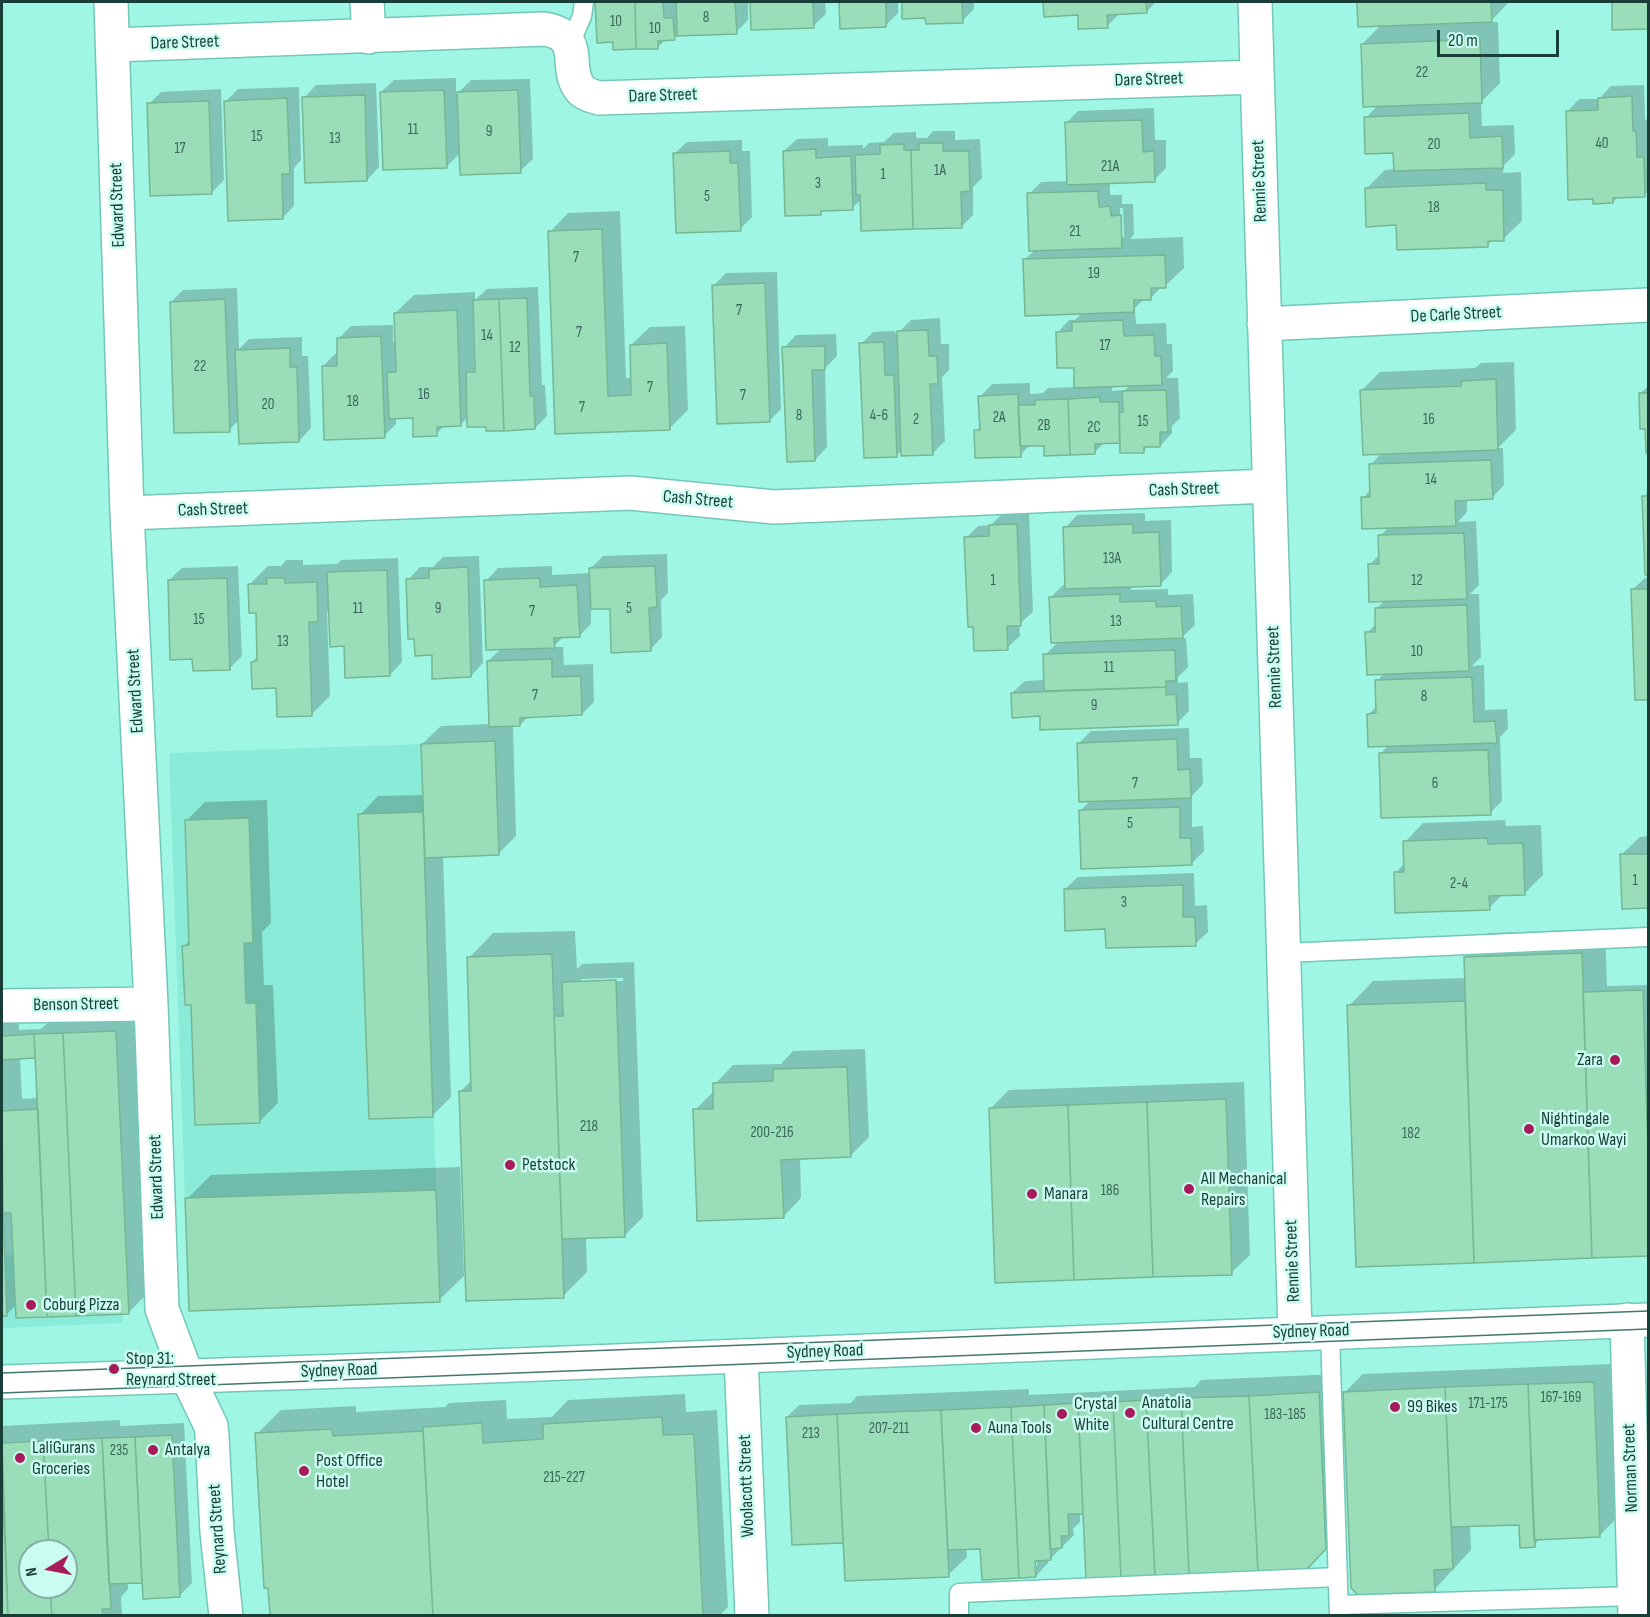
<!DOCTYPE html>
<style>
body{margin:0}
#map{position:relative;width:1650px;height:1617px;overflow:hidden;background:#a0f6e5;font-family:"Sofia Sans Condensed",sans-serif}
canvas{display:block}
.frame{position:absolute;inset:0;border:3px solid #193e37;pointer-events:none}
.north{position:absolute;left:18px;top:1539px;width:60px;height:60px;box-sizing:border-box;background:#cbfcf1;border:2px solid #84b0a7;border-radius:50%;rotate:260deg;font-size:16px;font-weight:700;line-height:24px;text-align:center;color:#193e37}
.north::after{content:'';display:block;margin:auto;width:21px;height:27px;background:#a81b5b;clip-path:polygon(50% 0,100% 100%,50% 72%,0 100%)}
.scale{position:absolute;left:1437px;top:30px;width:122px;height:27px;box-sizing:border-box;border:3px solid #193e37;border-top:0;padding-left:8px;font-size:18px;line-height:21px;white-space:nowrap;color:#193e37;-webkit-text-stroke:4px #cbfcf1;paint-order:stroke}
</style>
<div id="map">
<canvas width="1650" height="1617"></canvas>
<div class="frame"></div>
<div class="north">N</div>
<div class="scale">20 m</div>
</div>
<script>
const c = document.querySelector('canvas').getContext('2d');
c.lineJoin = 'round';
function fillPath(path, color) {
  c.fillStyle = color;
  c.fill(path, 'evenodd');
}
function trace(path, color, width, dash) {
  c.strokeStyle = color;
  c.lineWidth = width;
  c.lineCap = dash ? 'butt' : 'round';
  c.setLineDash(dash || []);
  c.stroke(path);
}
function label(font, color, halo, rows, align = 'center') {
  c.font = font + ' "Sofia Sans Condensed",sans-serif';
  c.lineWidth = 5;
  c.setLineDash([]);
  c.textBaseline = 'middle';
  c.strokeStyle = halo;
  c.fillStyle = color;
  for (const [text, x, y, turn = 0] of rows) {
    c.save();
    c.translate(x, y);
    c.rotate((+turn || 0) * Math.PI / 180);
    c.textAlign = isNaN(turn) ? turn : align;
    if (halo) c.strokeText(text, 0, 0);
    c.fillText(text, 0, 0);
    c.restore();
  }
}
const built = new Path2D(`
 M421,744L440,1302L189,1311L169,753Z
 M120,1250L123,1323L2,1328V1255Z`);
const shadow = new Path2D(`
 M597,2H748V20L736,32L678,34L674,39H666L658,47L615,41H598Z
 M752,2H825L826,14L813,26L753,28Z
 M841,2H898V13L886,25L842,27Z
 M903,2H974V9L962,21L927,17L904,18Z
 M1045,2H1156L1146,12L1119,14L1107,26L1079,14L1045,15Z
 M1359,2H1509L1490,22H1498L1500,83L1481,102L1482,126L1514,125L1515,154L1504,165L1503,173L1521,172L1522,221L1503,239L1493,240L1487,245L1367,188L1385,170L1395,169V152L1366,118L1378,105L1362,44L1382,24L1359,25Z
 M1613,2H1648V27L1614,28Z
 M456,78V95L471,80L530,79L533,159L520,171L461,152L446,167L381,92L394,80Z
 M376,83L379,167L367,180L304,98L316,85Z
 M1644,85L1645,120L1648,119V191L1644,196L1618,197L1613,202L1567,112L1579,99H1599L1611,86Z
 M299,87L301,160L294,168V206L282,218L226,101L238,89Z
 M221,89L224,180L212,192L149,104L161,92Z
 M1154,108L1155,140H1166V168L1154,180L1110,182V195H1122V204H1133L1134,234L1130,239L1183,237L1184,268L1165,286H1162L1151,298H1145L1135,308L1136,324L1166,323L1167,344H1172L1173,371L1166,378H1178L1180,418L1172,426V433L1160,446H1149L1143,451L1121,441L1105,442L1094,453L1046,444L1030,445L1020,455L976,431L981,425L980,397L992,384L1030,383V394L1043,393L1048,388L1075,387V367L1057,333L1069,320H1075L1083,312L1024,260L1035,250L1029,194L1041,182L1068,181L1066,123L1078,111ZM1120,208H1123L1124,237H1121ZM1112,385H1130L1125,390L1112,391Z
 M933,131H955V140L980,139L982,178L973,187V215L961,227L862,199L852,208L825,209L821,213L784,151L797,139L828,138V146L863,145V149L869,143L884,142L894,133L916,132V138H927Z
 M742,140V151H750L752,217L740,229L674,154L687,142Z
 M620,211L626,378H632L631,345L650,327L685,326L688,410L669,429L557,432L550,232L568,213Z
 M777,272L781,409L769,421L714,285L726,273Z
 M538,287L542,385H545L547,416L535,428L488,425L468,417L460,425H445L436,434L414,417H396V424L384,436L323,366L335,354H339L338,339L351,326L393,325V342H396L395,313L414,295L475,292V300L487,289Z
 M237,288L239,349L249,339L302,337V356H308L311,428L299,441L239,420L229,430L171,302L183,290Z
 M940,318L941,344H949V370L942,377L945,441L932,454L902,450L896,456L861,344L873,332L895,331L896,335L911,320Z
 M836,334L837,356L825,368L827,447L815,460L784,348L796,335Z
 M1514,362L1516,430L1498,448H1503L1504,485L1492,498L1467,499V512L1458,522L1476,521L1479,585L1470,594H1479L1481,657L1472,666L1484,665L1485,710L1507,709L1508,729L1500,737L1502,801L1490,813L1380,754L1389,745L1369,714L1377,706V681L1385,672L1367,633L1377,623L1376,609L1385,600L1369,565L1380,554V536L1389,527L1363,498L1371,489V464L1382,453L1362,390L1380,372L1475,368L1481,363Z
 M1648,386V452H1647L1646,427L1640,394Z
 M1648,492V573H1647L1644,497Z
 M1003,513H1029L1033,612L1019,624L1020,636L1007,648L966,538L978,526L991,525Z
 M1145,513V521L1171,520L1172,572L1160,585L1131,586V590L1168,589V595L1193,594L1195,625L1181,638H1186L1188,667L1178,677V683L1188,682L1189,711L1177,723L1041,715L1012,693L1025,681L1045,680V655L1059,641L1050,598L1063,585H1067L1065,528L1077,515Z
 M667,554L668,593L661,600L662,637L650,650L611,607L591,608V624L579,636H564L553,647H563L564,665L593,664L594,702L582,714L529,716L520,725H513L516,836L498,854L443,856L451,1097L433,1115L360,815L378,796L424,795L422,744L441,726L490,724L488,661L502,648L486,581L498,568L552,566V575L591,573V568L603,556Z
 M479,556L483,663L471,676L408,580L420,567H433L443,557Z
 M398,558L402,662L390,675L346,645L330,608L327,612L330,696L311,715L277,687L252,662L258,656L257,612L249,585L268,566H281L286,560H303V565L337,564L341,560Z
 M238,566L242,656L229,669L169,580L182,568Z
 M1645,578H1648V698L1637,699L1632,590Z
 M1189,728L1190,758H1202L1203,784L1192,796V827L1203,826L1204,851L1191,864L1080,811L1091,800L1079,743L1091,731Z
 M267,800L271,923L262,932L264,985H273L278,1103L260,1121L193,1003L184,946L190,940L186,821L205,802Z
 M1505,820L1506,826L1541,825L1543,875L1524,894H1503L1489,908L1395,873L1405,863V842L1423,823Z
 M1648,836V906L1623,907L1621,855L1640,837Z
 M1194,873L1195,906L1207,905L1208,932L1195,944L1107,927L1065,889L1078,877Z
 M1605,929L1607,986L1648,985V1255L1358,1265L1349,1006L1373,981L1466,978L1465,957L1489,933Z
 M575,931L577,969L582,964L634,962L643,1217L624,1236L586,1237L587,1272L563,1296L460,1092L473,1079L469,958L493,933ZM623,978V981L581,982V979Z
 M18,1013L19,1030L41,1029L54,1017L134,1013L147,1294L129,1312L17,1304L7,1314L2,1315V1014ZM36,1054L38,1098L22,1099L20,1057H34Z
 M865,1049L869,1137L850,1156L800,1158L801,1198L783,1217L695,1110L713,1092L715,1084L733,1065L781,1064L793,1051Z
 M1244,1082L1250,1255L1231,1273L991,1108L1009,1090Z
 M460,1167L464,1276L439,1300L187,1199L211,1175Z
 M1612,1364L1618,1517L1600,1535L1541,1538L1534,1545L1521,1523L1470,1525L1471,1550L1434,1590L1345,1392L1363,1374Z
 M1337,1374L1344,1529L1306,1568L1085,1512H1080V1522L1073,1529L1074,1535L1050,1559H1048V1563L1036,1576L982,1547L966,1548L967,1557L948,1575L844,1539L842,1541L787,1417L799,1405L851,1403L857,1396L1029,1389V1395L1195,1387L1201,1380ZM1034,1554H1037V1566H1034Z
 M685,1394L686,1412L717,1410L728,1607L719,1616H318L257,1434L281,1410L356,1406V1412L445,1407L449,1403L506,1400L507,1419L552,1417L568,1400Z
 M120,1420V1426L184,1423L192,1583L179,1596L144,1581L128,1582V1589L121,1597L122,1616H2V1426ZM30,1551H66V1587H30Z`);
const building = new Path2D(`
 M595,2H635L636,49L613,50V42L597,43Z
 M635,2H663L664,18H673L675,40L658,41V49H636Z
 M676,2H735L737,34L677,36Z
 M750,2H813L814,28L751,30Z
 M839,2H886V27L840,29Z
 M902,2H962L963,23L926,24L925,18L902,19Z
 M1043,2H1146L1147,13L1107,15L1108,28L1078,29V15L1044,17Z
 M1357,2H1491L1492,22L1358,27Z
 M1612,2H1648V29L1612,30Z
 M1480,39L1482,103L1363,107L1361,44Z
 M444,90L447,168L383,170L380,92Z
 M518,90L521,173L460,175L457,92Z
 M365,95L367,181L305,183L302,97Z
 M1632,96L1633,131H1636L1637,157H1644L1645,197L1613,198V203L1593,204V199L1568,200L1566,111L1598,110V98Z
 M287,98L290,174H282L283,219L228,221L224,101Z
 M209,101L212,194L150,196L147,103Z
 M1469,113L1470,138L1502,136L1503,168L1394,171L1393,153L1365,154L1364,117Z
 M1142,120L1143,152L1154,151L1155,182L1067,185L1065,122Z
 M919,143H943V151H969L970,191L961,192L962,228L913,229L911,150H919Z
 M904,144V150H911L913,229L861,231L860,195H856L855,155L880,154V145Z
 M816,149V158L851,156L853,210L821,211V215L785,216L783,151Z
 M730,151V163H738L741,231L676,233L673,153Z
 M1486,183V190H1503L1504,241H1488V247L1397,250L1396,225L1366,227L1365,188Z
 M1098,191L1099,207L1110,206L1111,216L1121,215L1122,248L1029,251L1027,193Z
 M602,229L608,396L631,395L630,345L667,343L670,430L555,434L548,231Z
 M1165,255L1166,288H1151V300H1134V312L1025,316L1023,259Z
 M765,283L770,422L717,424L712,285Z
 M527,298L530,396H534L535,429L504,431L499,299Z
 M225,299L230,432L174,433L170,302Z
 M499,299L504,431H486V427H467L466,372H475L473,300Z
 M457,310L461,426L437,427V436L413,437V418L389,419L387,372H396L394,313Z
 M1123,320L1124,336L1154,335L1155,356H1161L1162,385L1074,388V368H1057L1056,332L1072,331V322Z
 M928,330L929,356H937L938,384H930L933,455L901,456L897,331Z
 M381,336L385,438L324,440L322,366H337V338Z
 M884,342L885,375H894L897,457L864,458L859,343Z
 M825,346V370H812L815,461L787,462L782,347Z
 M290,348V367H297L299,442L239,444L235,350Z
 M1496,379L1498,450L1363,455L1360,390L1461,386V381Z
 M1166,390L1168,432H1160V447H1144V453H1120L1119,413L1123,412L1122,391Z
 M1639,393H1648V453H1646L1645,429H1640Z
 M1018,394L1021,457L975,458L974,430H980L978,396Z
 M1100,397V402H1119L1120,443L1095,444V454L1070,455L1068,399Z
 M1068,399L1070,455L1044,456V446H1020L1018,405H1035V400Z
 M1491,460L1493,499L1455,501L1456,526L1362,529L1361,497H1370L1369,464Z
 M1642,496H1648V575H1645Z
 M1017,524L1021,626H1007L1008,650L974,651L973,627H968L964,537L989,536V525Z
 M1133,524V533L1159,532L1161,586L1065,589L1063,527Z
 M1464,533L1467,599L1369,602L1368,564H1379L1378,535Z
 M655,566L657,607L649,608L651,651L611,653L610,609H591L589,568Z
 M468,567L471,677L432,679V655L415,656L414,639H408L406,579L429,578V569Z
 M387,570L390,676L345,678L344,646L330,647L327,572Z
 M227,578L230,670L193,671L192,659L170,660L168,580Z
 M266,578H285V583L317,582L318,622H309L312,716L277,717L276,688L252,689L251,662L257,661L256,613H249L248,584H267Z
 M540,578V587L577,585L580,637L554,638L555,648L486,650L484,580Z
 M1631,589H1648V700H1635Z
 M1120,594V602L1156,601V607L1181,606L1183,638L1051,643L1049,597Z
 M1467,605L1469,671L1367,675L1365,632H1375V608Z
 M1175,650L1176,681H1166V687L1044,691L1043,654Z
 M552,659V677L581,676L582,715L520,718V726L489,727L487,661Z
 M1472,677L1474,722L1495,721L1497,743L1368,747L1367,714L1376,713L1375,680Z
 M1166,687V695L1176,694L1178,725L1040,730V716L1012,718L1011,693Z
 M1177,739L1178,770L1190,769L1191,798L1079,802L1077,743Z
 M495,741L499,855L425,858L421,744Z
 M1488,750L1491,815L1381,818L1379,753Z
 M1180,807V838H1191L1192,865L1081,869L1079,810Z
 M423,812L433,1117L369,1119L358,814Z
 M249,818L253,943H244L246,1003H256L260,1123L195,1125L191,1005H185L182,946L189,945L185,820Z
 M1487,838L1488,844L1523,843L1525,895L1489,896L1490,910L1395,913L1394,872H1404L1403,841Z
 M1620,854H1648V908L1622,909Z
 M1183,885V917H1195L1196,946L1106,948L1105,929L1065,931L1064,889Z
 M1582,953L1592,1258L1474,1263L1464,957Z
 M552,954L564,1298L466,1301L459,1091H471L467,957Z
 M616,980L625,1237L562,1239L554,1016H563L562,982Z
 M1643,990L1648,1153V1256L1592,1258L1583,992Z
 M1465,1001L1474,1263L1356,1267L1347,1005Z
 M116,1031L129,1314L76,1316L63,1033Z
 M63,1033L76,1316L47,1317L34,1034Z
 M34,1034L35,1058L2,1060V1036Z
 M847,1067L851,1157L781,1160L784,1218L697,1221L693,1109H713V1083L773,1081V1069Z
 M1226,1099L1232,1275L1153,1277L1147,1102Z
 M1147,1102L1153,1277L1074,1280L1068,1105Z
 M1068,1105L1074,1280L995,1283L989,1108Z
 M38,1109L47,1317L16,1318L11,1213H3L2,1111Z
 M2,1182L7,1316H2Z
 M436,1190L440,1302L189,1311L185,1198Z
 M1594,1382L1600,1537L1534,1540L1528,1384Z
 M1528,1384L1535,1547L1520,1548L1519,1525L1451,1527L1445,1387Z
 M1445,1387L1453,1569L1434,1570L1435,1592L1358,1595L1351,1588L1343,1392Z
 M1319,1392L1326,1549L1307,1569L1258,1572L1249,1396Z
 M1249,1396L1258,1572L1189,1575L1181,1398Z
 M1181,1398L1189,1575L1155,1576L1146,1400Z
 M1146,1400L1155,1576L1121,1578L1113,1402Z
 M1113,1402L1121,1578L1086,1580L1078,1403Z
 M1078,1403L1083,1514H1068L1069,1536H1061L1062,1548L1050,1549L1044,1405Z
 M1044,1405L1051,1560L1035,1561L1036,1577L1019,1578L1011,1407Z
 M1011,1407L1019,1578L982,1580L980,1549L948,1550L941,1410Z
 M941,1410L949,1577L845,1581L837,1414Z
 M837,1414L843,1543L792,1545L786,1417Z
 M662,1417L663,1435L694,1434L703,1616H433L423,1427L482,1423L483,1443L543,1439V1424Z
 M332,1429L333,1436L423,1431L433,1616H270L268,1588H264L255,1433Z
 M172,1435L180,1597L143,1599L135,1437Z
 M135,1437L142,1583L109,1584L102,1438Z
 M102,1438L111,1609H102L103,1616H52L50,1587H66V1551H49L43,1441Z
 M43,1441L49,1551H30V1587H50L52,1616H8L2,1443Z
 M2,1480L8,1616H2Z`);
const service = new Path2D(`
 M570,44L582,16L584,2
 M1284,953L1648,937
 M1330,1332L1339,1616
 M1339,1605L1635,1596
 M959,1616V1593L1338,1577`);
const minor = new Path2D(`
 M111,2L127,513L151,1004L162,1309L187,1376
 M367,2L369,37
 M1255,2L1295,1332
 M113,45L544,29C587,36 562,68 581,90C586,95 593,96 599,98L1257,77
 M1264,324L1648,305
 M127,513L630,493L774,507L1269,486
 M2,1006L151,1004
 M1627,1320L1635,1616
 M741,1356L752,1616`);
const tertiary = new Path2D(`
 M187,1376L211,1426L212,1435L217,1532L226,1616`);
const trunk = new Path2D(`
 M2,1382L439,1368L1648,1320`);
const tram = new Path2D(`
 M2,1373L1648,1311
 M2,1393L1648,1329`);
const markers = [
 [1615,1060,6,"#a81b5b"],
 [1529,1129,6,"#a81b5b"],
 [510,1165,6,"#a81b5b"],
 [1189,1189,6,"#a81b5b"],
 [1032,1194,6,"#a81b5b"],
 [31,1305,6,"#a81b5b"],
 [114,1369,6,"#a81b5b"],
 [1395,1407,6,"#a81b5b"],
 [1130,1413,6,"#a81b5b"],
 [1062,1414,6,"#a81b5b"],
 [976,1428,6,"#a81b5b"],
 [153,1450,6,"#a81b5b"],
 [20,1458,6,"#a81b5b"],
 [304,1471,6,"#a81b5b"]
];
const numberNames = [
 ["8",706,18],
 ["10",616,22],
 ["10",655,29],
 ["22",1422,73],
 ["11",413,130],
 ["9",489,132],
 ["15",257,137],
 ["13",335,139],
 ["40",1602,144],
 ["20",1434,145],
 ["17",180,149],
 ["21A",1110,167],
 ["1A",940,171],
 ["1",883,175],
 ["3",818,184],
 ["5",707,197],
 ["18",1434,208],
 ["21",1075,232],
 ["7",576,258],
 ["19",1094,274],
 ["7",739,311],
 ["7",579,333],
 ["14",487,336],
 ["17",1105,346],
 ["12",515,348],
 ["22",200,367],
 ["7",650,388],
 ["16",424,395],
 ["7",743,396],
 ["18",353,402],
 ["20",268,405],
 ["7",582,408],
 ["8",799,416],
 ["4-6",879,416],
 ["2A",999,418],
 ["2",916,420],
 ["16",1429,420],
 ["15",1143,422],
 ["2B",1044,426],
 ["2C",1094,428],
 ["14",1431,480],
 ["13A",1112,559],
 ["1",993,581],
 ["12",1417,581],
 ["11",358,609],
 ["9",438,609],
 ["5",629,609],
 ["7",532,612],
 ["15",199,620],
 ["13",1116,622],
 ["13",283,642],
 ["10",1417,652],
 ["11",1109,668],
 ["7",535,696],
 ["8",1424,697],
 ["9",1094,706],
 ["7",1135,784],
 ["6",1435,784],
 ["5",1130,824],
 ["1",1635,881],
 ["2-4",1459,884],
 ["3",1124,903],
 ["218",589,1127],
 ["200-216",772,1133],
 ["182",1411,1134],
 ["186",1110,1191],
 ["167-169",1561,1398],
 ["171-175",1488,1404],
 ["183-185",1285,1415],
 ["207-211",889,1429],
 ["213",811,1434],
 ["235",119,1451],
 ["215-227",564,1478]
];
const streetNames = [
 ["Dare Street",185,43,-2],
 ["Dare Street",1149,80,-2],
 ["Dare Street",663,96,-2],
 ["Rennie Street",1260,181,-92],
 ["Edward Street",118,205,-92],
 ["De Carle Street",1456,315,-3],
 ["Cash Street",1184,490,-2],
 ["Cash Street",698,500,5],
 ["Cash Street",213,510,-2],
 ["Rennie Street",1275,667,-92],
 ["Edward Street",136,691,-93],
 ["Benson Street",76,1005,-1],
 ["Edward Street",157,1177,-92],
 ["Rennie Street",1293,1261,-92],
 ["Sydney Road",1311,1332,-2],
 ["Sydney Road",825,1352,-2],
 ["Sydney Road",339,1371,-2],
 ["Norman Street",1631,1468,-92],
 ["Woolacott Street",747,1486,-92],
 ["Reynard Street",218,1529,-94]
];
const poiNames = [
 ["Zara",1603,1060,"right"],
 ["Nightingale",1541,1119],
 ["Umarkoo Wayi",1541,1140],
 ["Petstock",522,1165],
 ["All Mechanical",1201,1179],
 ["Repairs",1201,1200],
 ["Manara",1044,1194],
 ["Coburg Pizza",43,1305],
 ["Stop 31:",126,1359],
 ["Reynard Street",126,1380],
 ["Anatolia",1142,1403],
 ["Cultural Centre",1142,1424],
 ["Crystal",1074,1404],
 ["White",1074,1425],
 ["99 Bikes",1407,1407],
 ["Auna Tools",988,1428],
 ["LaliGurans",32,1448],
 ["Groceries",32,1469],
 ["Antalya",165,1450],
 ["Post Office",316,1461],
 ["Hotel",316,1482]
];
fillPath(built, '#8bebd9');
fillPath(shadow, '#0003');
fillPath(building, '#99deb9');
trace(building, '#73b793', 1.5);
trace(service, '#72c8b8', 21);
trace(minor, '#72c8b8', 36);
trace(tertiary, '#72c8b8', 36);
trace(trunk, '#72c8b8', 36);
trace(service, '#fff', 18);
trace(minor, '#fff', 33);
trace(tertiary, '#fff', 33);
trace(trunk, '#fff', 33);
trace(tram, '#43786e', 1.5);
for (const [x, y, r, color] of markers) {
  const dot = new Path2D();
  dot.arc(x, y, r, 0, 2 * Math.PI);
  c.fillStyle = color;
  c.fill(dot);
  trace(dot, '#cbfcf1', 2);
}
label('15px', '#396658', null, numberNames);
label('18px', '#193e37', '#cbfcf1', streetNames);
label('18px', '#193e37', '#cbfcf1', poiNames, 'left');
</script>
